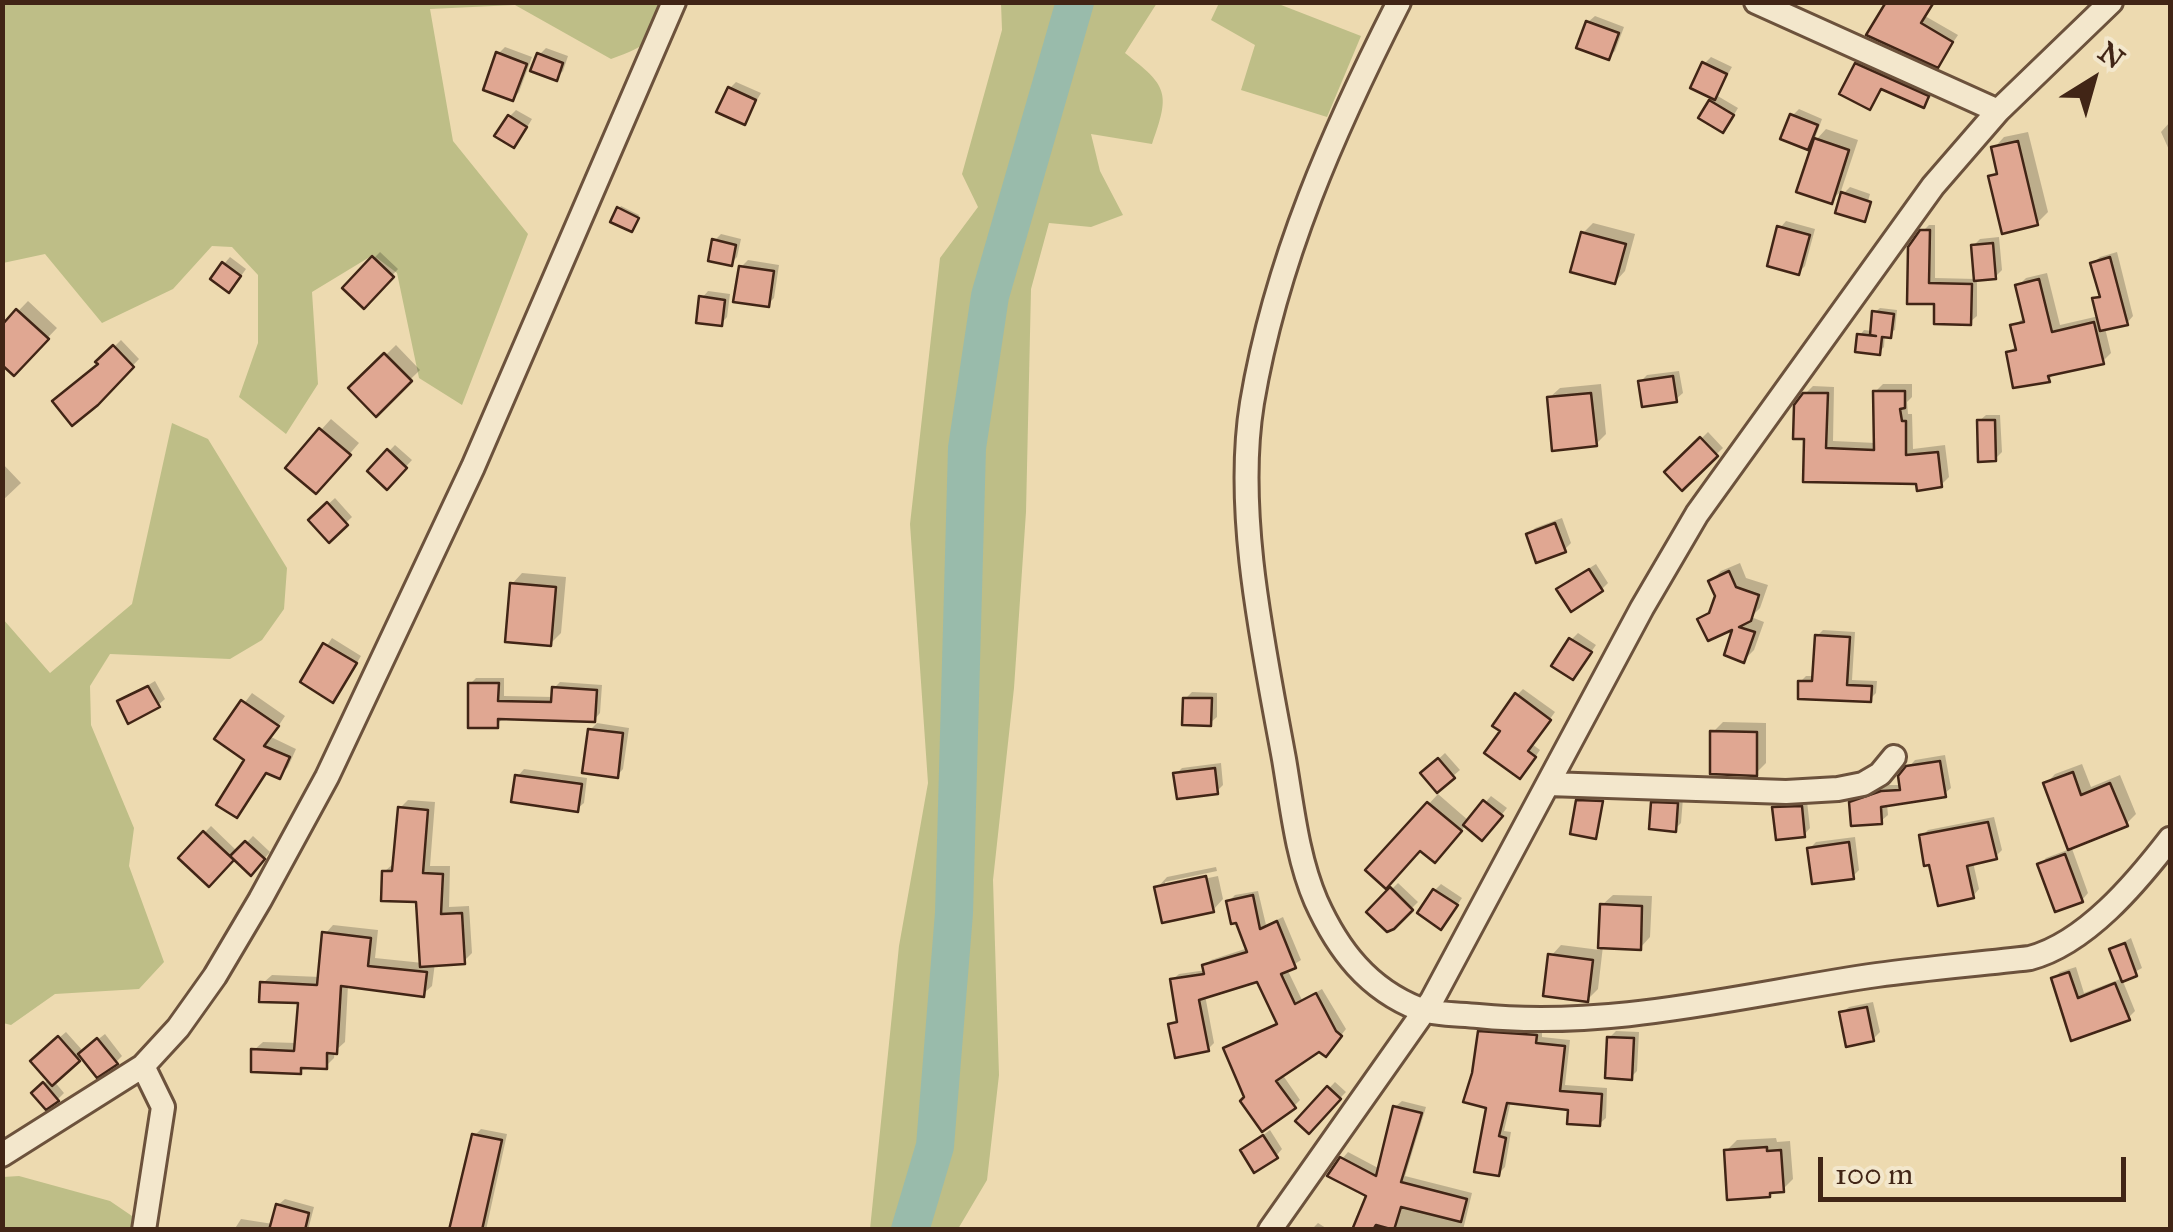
<!DOCTYPE html>
<style>
body{margin:0}
#map{position:relative;width:2173px;height:1232px;overflow:hidden;background:#eddab0;font-family:"IM FELL Great Primer",serif}
canvas{display:block}
.frame{position:absolute;inset:0;border:5px solid #412516;pointer-events:none}
.north{position:absolute;left:2043px;top:30px;width:100px;height:100px;-webkit-text-stroke:8px #f3e7cc;paint-order:stroke;rotate:37deg;font-size:28px;font-weight:700;line-height:40px;text-align:center;color:#412516}
.north::after{content:'';display:block;margin:auto;width:35px;height:45px;background:#412516;clip-path:polygon(50% 0,100% 100%,50% 72%,0 100%)}
.scale{position:absolute;left:1818px;top:1157px;width:308px;height:45px;box-sizing:border-box;border:5px solid #412516;border-top:0;padding-left:12px;font-size:30px;line-height:35px;white-space:nowrap;color:#412516;-webkit-text-stroke:8px #f3e7cc;paint-order:stroke}
</style>
<div id="map">
<canvas width="2173" height="1232"></canvas>
<div class="frame"></div>
<div class="north">N</div>
<div class="scale">100 m</div>
</div>
<script>
const c = document.querySelector('canvas').getContext('2d');
c.lineJoin = 'round';
function fillPath(path, color) {
  c.fillStyle = color;
  c.fill(path, 'evenodd');
}
function trace(path, color, width, dash) {
  c.strokeStyle = color;
  c.lineWidth = width;
  c.lineCap = dash ? 'butt' : 'round';
  c.setLineDash(dash || []);
  c.stroke(path);
}
const green = new Path2D(`
 M2,3H670C654,39 649,46 611,59L515,5L430,9L453,141L528,234L462,405L419,378L397,273L373,255L312,292L318,384L286,434L239,397L258,343V275L232,247L212,246L173,289L102,323L45,254L3,263Z
 M1001,3H1157L1125,53C1167,86 1171,92 1152,144L1091,134L1100,171L1123,215L1091,227L1049,223L1031,289L1026,512L1014,688L993,880L999,1075L987,1180L958,1229H870L899,946L928,783L910,524L940,258L978,207L962,174L1002,30Z
 M1219,3H1276L1361,36L1327,117L1241,90L1255,45L1211,20Z
 M172,423L208,439L287,568L284,609L262,640L230,659L110,654L90,686L91,725L134,828L129,866L164,962L139,989L55,994L11,1025L3,1023V619L50,673L132,604Z
 M19,1176L110,1201L151,1229L3,1230V1177Z`);
const shadow = new Path2D(`
 M1892,2H1934L1925,16L1958,35L1938,65Z
 M1595,16L1624,27L1615,51L1609,57L1588,22Z
 M505,47L532,57L519,92L513,99L498,54Z
 M546,48L568,56L563,71L556,78L539,55Z
 M1711,57L1732,67L1716,95L1738,108L1729,123L1711,102L1715,97L1704,64Z
 M1863,58L1934,90L1930,98L1924,105L1883,87L1870,107L1857,64Z
 M736,82L761,93L744,122L730,88Z
 M1799,109L1822,119L1814,141L1807,147L1792,116Z
 M516,110L532,119L520,139L510,116Z
 M2170,122V152L2161,132Z
 M1826,129L1858,140L1841,191L1831,201L1816,140Z
 M2028,132L2048,212L2037,223L1991,176L1999,169L1994,148L2004,137Z
 M1850,187L1870,194L1864,215H1868L1864,219L1843,194Z
 M621,206L639,215L634,227L619,209Z
 M1786,221L1815,229L1805,266L1799,272L1780,228Z
 M1593,223L1635,234L1625,271L1615,282L1583,233Z
 M1929,225H1935V278L1976,279L1973,246L1980,239L1999,237L2002,270L1995,277L1977,279V316L1970,322L1937,302L1909,301L1922,232Z
 M721,234L741,239L737,257L731,263L714,241Z
 M380,252L398,269L364,305L345,288Z
 M2117,252L2133,316L2127,323L2105,328L2111,353L2103,361L2056,372L2048,380L2009,353L2017,344L2013,326L2025,317L2018,286L2026,278L2047,273L2060,325L2099,316L2095,299L2102,293L2093,263L2100,257Z
 M230,257L246,269L236,283L224,264Z
 M748,260L779,265L774,298L768,304L741,267Z
 M708,291L730,294L727,317L721,324L702,298Z
 M28,301L57,328L14,373L2,328Z
 M1880,308L1897,310L1895,330L1885,334L1884,347L1879,352L1860,335L1864,330L1873,331L1875,312Z
 M121,340L139,359L97,403L99,362Z
 M396,345L420,370L376,413L352,388Z
 M1679,371L1683,393L1676,399L1640,382L1647,375Z
 M1601,384L1606,434L1596,444L1549,398L1560,388Z
 M1883,384H1912V397L1907,402L1908,414H1912L1913,449L1945,445L1949,477L1941,485L1918,481L1806,480L1805,394L1813,386L1834,387L1833,441L1876,443L1875,392Z
 M1986,415H2000L2002,452L1995,459L1979,421Z
 M331,419L359,443L326,481L321,430Z
 M1708,432L1723,448L1682,487L1668,472Z
 M395,445L412,460L387,487L370,471Z
 M2,463L21,483L2,501Z
 M335,498L352,517L329,539L311,520Z
 M1562,518L1571,543L1565,549L1529,535L1535,528Z
 M1740,563L1746,578L1768,585L1760,608L1751,617L1764,622L1754,650L1744,660L1737,625L1700,619L1714,607L1717,596L1711,581L1721,571Z
 M1596,564L1608,583L1602,589L1566,583Z
 M522,573L566,577L561,633L550,644L512,584Z
 M1823,630L1855,632L1852,680L1877,681L1876,693L1870,699L1800,682L1806,676H1815L1817,636Z
 M1578,633L1596,645L1573,677L1571,640Z
 M332,638L361,656L339,693L303,682Z
 M476,678H504V696L554,697V688L560,682L602,685L600,713L594,720L503,717L497,726L470,684Z
 M155,681L165,699L158,705L120,702Z
 M1523,689L1555,712L1532,744L1540,750L1526,770L1504,731L1517,695Z
 M1192,692L1217,693V717L1210,723L1185,699Z
 M252,693L285,716L271,737L296,749L288,767L280,776L268,771L237,815L248,759L218,738Z
 M1723,722L1766,723V763L1756,773L1713,732Z
 M597,723L629,728L623,769L617,776L590,730Z
 M1445,753L1460,770L1453,776L1430,767Z
 M1945,755L1951,788L1944,794L1887,804L1888,815L1881,821L1851,803L1858,796L1889,785H1902L1908,768L1915,760Z
 M1221,763L1223,785L1217,791L1176,774L1182,768Z
 M2082,764L2091,787L2120,775L2136,814L2126,824L2071,846L2088,893L2082,900L2040,864L2046,858L2070,849L2046,784L2055,774Z
 M524,769L587,778L584,803L577,809L518,776Z
 M1438,794L1469,821L1491,796L1507,808L1488,832L1466,825L1444,851L1421,848L1368,870Z
 M1585,794L1601,795L1595,832H1599L1595,836L1578,801Z
 M1660,797L1683,798L1681,823L1675,829L1654,804Z
 M408,800L435,802L430,866H450L449,907L469,906L472,953L464,961L435,963L432,986L423,994L348,985L345,1042L335,1051L334,1058L326,1066L306,1065L300,1071L254,1050L263,1042L297,1043L300,1001L263,983L272,975L320,977L325,934L333,925L378,930L375,958L423,963L419,900L384,872L393,864L400,808Z
 M1781,801H1807L1810,828L1804,835L1775,807Z
 M1994,817L2002,850L1995,857L1973,862L1979,889L1973,896L1922,836L1928,830Z
 M211,826L238,852L253,836L270,852L258,866L234,857L209,884L181,858Z
 M1855,837L1859,870L1853,876L1810,848L1816,842Z
 M1216,867L1217,871L1165,882V887L1218,876L1223,899L1213,910L1157,888L1167,877Z
 M1398,883L1418,902L1393,927L1369,912Z
 M1441,884L1462,898L1447,920L1435,890Z
 M1258,891L1266,925L1283,917L1301,960L1287,969L1302,1000L1322,989L1346,1029L1331,1048L1319,1049L1282,1074L1300,1100L1294,1106L1247,1097L1226,1049L1232,1043L1279,1022L1258,979L1205,995L1214,1043L1208,1049L1171,1025L1177,1019L1172,980L1179,974L1206,970L1205,966L1211,960L1248,948L1229,901L1235,895Z
 M1613,895L1652,896L1650,937L1640,948L1603,946L1598,989L1587,1000L1551,956L1561,945L1600,950L1602,905Z
 M2131,938L2142,968L2122,979L2135,1011L2128,1018L2072,1038L2054,978L2060,972L2076,967L2084,993L2123,978L2112,949Z
 M1873,1002L1880,1032L1873,1039L1842,1013L1849,1007Z
 M1486,1026L1542,1029V1037L1570,1040L1565,1085L1607,1088L1606,1118L1599,1124L1570,1108L1511,1101L1504,1131L1511,1132L1505,1167L1498,1174L1489,1106L1474,1074L1480,1032Z
 M1616,1031L1639,1032L1637,1071L1631,1077L1609,1038Z
 M66,1032L83,1051L105,1034L122,1056L116,1062L82,1055L54,1081L64,1093L58,1099L34,1093L49,1079L39,1055Z
 M1335,1082L1346,1092L1309,1130L1299,1120Z
 M1402,1101L1426,1107L1405,1176L1472,1193L1463,1230H1399L1378,1223L1375,1230H1355L1370,1195L1342,1159L1348,1152L1380,1169L1395,1107Z
 M481,1129L507,1134L486,1230H451L475,1135Z
 M1270,1130L1282,1149L1276,1156L1243,1150Z
 M1776,1138L1777,1142L1790,1141L1793,1179L1782,1190H1774L1769,1195L1726,1151L1737,1140Z
 M285,1199L314,1207L308,1230H234L241,1219L273,1224L278,1205Z
 M1318,1223L1329,1230H1311Z`);
const river = new Path2D(`
 M910,1230L935,1146L954,913L967,448L990,296L1075,2`);
const building = new Path2D(`
 M1886,2H1934L1921,23L1953,42L1938,68L1866,35Z
 M1586,21L1619,33L1609,60L1576,48Z
 M496,52L527,64L513,101L483,90Z
 M537,53L563,63L557,81L530,71Z
 M1702,62L1727,74L1715,100L1690,88Z
 M1855,63L1929,96L1924,108L1881,89L1870,110L1839,94Z
 M728,87L756,100L745,125L716,112Z
 M1709,100L1734,115L1723,133L1698,118Z
 M1790,114L1818,125L1808,150L1780,139Z
 M508,115L527,127L514,148L494,136Z
 M1814,138L1849,150L1832,204L1796,192Z
 M2018,141L2038,225L2002,234L1988,176L1997,174L1991,147Z
 M1841,192L1871,202L1865,222L1835,213Z
 M617,207L639,218L632,232L610,222Z
 M1777,226L1810,235L1799,275L1767,266Z
 M1920,230H1930L1929,283L1972,284L1971,325L1934,324V304H1907L1908,247Z
 M1581,232L1626,244L1615,284L1570,272Z
 M712,239L736,245L732,266L708,261Z
 M1993,243L1996,279L1974,281L1971,245Z
 M372,256L394,277L364,309L342,288Z
 M2110,257L2128,325L2100,331L2092,298L2100,297L2090,263Z
 M222,262L241,276L229,293L210,279Z
 M739,266L774,271L769,307L733,302Z
 M2039,279L2052,332L2094,322L2104,364L2048,376L2050,382L2013,388L2006,352L2016,350L2010,325L2024,322L2015,285Z
 M699,296L725,300L722,326L696,323Z
 M16,309L49,339L14,376L2,365V325Z
 M1872,311L1894,314L1891,338L1882,337L1880,355L1855,352L1857,334L1876,336L1870,335Z
 M113,345L134,367L98,405L72,426L52,401L98,364L95,362Z
 M384,353L412,381L376,417L348,388Z
 M1673,376L1677,402L1642,407L1638,381Z
 M1873,391H1905V408L1900,409L1902,421H1906V455L1938,452L1942,487L1917,491L1916,484L1803,482L1804,439H1793L1794,405L1803,393H1828L1826,448L1874,450Z
 M1591,393L1597,446L1552,451L1547,397Z
 M1977,420H1995L1996,461L1978,462Z
 M319,428L351,455L316,494L285,468Z
 M1700,437L1718,456L1682,491L1664,472Z
 M387,449L407,468L387,490L367,471Z
 M327,502L348,525L329,543L308,520Z
 M1555,523L1566,552L1536,563L1526,534Z
 M1589,569L1603,591L1571,612L1556,589Z
 M1729,571L1736,587L1759,595L1751,621L1739,627L1755,632L1744,663L1724,655L1732,630L1708,641L1697,619L1709,613L1715,596L1708,581Z
 M510,583L556,587L551,646L505,642Z
 M1815,635L1850,637L1847,685L1872,686L1871,702L1798,699V681H1812Z
 M1569,638L1592,652L1573,680L1551,666Z
 M323,643L357,663L333,703L300,682Z
 M468,683H499L498,701L551,702L552,687L597,690L595,722L498,719V728H468Z
 M148,686L160,707L128,724L117,701Z
 M1515,693L1551,720L1528,751L1536,757L1520,779L1484,753L1500,731L1492,726Z
 M1183,698H1212L1211,726L1182,725Z
 M241,700L279,726L264,746L290,757L280,779L266,773L237,818L216,805L244,760L214,739Z
 M588,729L623,733L618,778L582,773Z
 M1710,731L1757,732V776L1710,774Z
 M1438,758L1455,778L1437,793L1420,773Z
 M1940,761L1946,797L1881,807L1882,824L1851,826L1849,802L1881,791L1900,790L1898,776L1906,766Z
 M1215,768L1218,794L1177,799L1173,773Z
 M2073,772L2081,795L2110,783L2128,826L2068,850L2043,783Z
 M515,775L582,784L578,812L511,802Z
 M1483,800L1503,816L1482,841L1463,825Z
 M1576,800L1603,801L1596,839L1570,834Z
 M1427,802L1462,831L1435,863L1420,851L1386,889L1365,870Z
 M1651,802L1678,803L1676,832L1649,829Z
 M1802,806L1805,837L1776,840L1772,807Z
 M398,807L428,810L423,873L443,874L441,914L462,913L465,964L420,967L416,902L381,901L382,871H392Z
 M1988,822L1997,859L1967,866L1974,898L1938,906L1929,865L1924,866L1919,835Z
 M203,831L234,860L209,887L178,858Z
 M245,841L265,859L251,876L230,856Z
 M1849,842L1854,879L1812,884L1807,848Z
 M2065,854L2083,902L2055,912L2037,864Z
 M1206,876L1214,912L1162,923L1154,887Z
 M1390,887L1413,910L1394,929L1387,932L1366,912Z
 M1433,889L1458,905L1441,930L1417,913Z
 M1253,895L1260,929L1277,921L1296,968L1281,974L1295,1004L1316,993L1336,1031L1342,1036L1326,1057L1319,1052L1276,1081L1296,1108L1262,1132L1240,1101L1244,1097L1223,1048L1277,1024L1257,982L1199,1000L1209,1051L1175,1058L1168,1024L1177,1022L1170,979L1204,974L1202,965L1247,952L1236,923L1231,924L1226,901Z
 M1600,904L1642,906L1641,950L1598,948Z
 M322,932L371,938L368,966L427,972L424,997L341,986L337,1054L327,1053V1069L301,1068V1074L251,1072V1049L294,1051L298,1003L259,1002L260,982L317,985Z
 M2125,943L2137,976L2122,982L2109,949Z
 M1548,954L1593,960L1588,1002L1543,996Z
 M2069,972L2078,998L2115,983L2130,1020L2071,1041L2051,978Z
 M1867,1007L1874,1041L1846,1047L1839,1012Z
 M1478,1031L1537,1035L1536,1043L1565,1046L1560,1091L1602,1094L1600,1126L1567,1124L1568,1110L1507,1103L1499,1136L1506,1138L1499,1176L1474,1172L1486,1108L1463,1102L1472,1073Z
 M58,1036L80,1061L52,1086L30,1061Z
 M1607,1037L1634,1038L1632,1080L1605,1078Z
 M97,1038L118,1064L97,1078L78,1054Z
 M43,1082L59,1101L46,1110L31,1093Z
 M1327,1086L1341,1099L1309,1134L1295,1121Z
 M1393,1106L1422,1113L1401,1182L1467,1199L1461,1222L1401,1207L1394,1230L1376,1225L1373,1230H1352L1366,1196L1327,1176L1340,1157L1376,1176Z
 M472,1134L502,1140L482,1230H449Z
 M1263,1135L1278,1158L1254,1173L1240,1150Z
 M1767,1147V1151L1781,1150L1784,1192L1770,1193V1197L1727,1200L1724,1150Z
 M276,1204L309,1213L305,1230H269Z`);
const street = new Path2D(`
 M1399,2C1334,130 1276,260 1252,403C1234,514 1264,649 1284,759C1292,806 1297,857 1316,901C1338,950 1368,989 1419,1009C1437,1015 1460,1014 1478,1016C1613,1030 1745,994 1877,975C1928,968 1979,964 2030,958C2086,943 2136,883 2170,839
 M1756,2L1998,111
 M1548,784L1786,792L1838,789L1863,784L1880,774L1894,757
 M143,1066L163,1107L144,1230
 M2,1155L143,1066L178,1028L215,976L260,900L327,777L473,467L674,2
 M1270,1230L1432,1000L1642,608L1697,514L1933,186L1998,111L2111,2`);
fillPath(green, '#bebe87');
fillPath(shadow, '#0003');
trace(river, '#99bbab', 38);
fillPath(building, '#e0a792');
trace(building, '#412516', 2.5);
trace(street, '#6c523c', 28);
trace(street, '#f3e7cc', 22);
</script>
